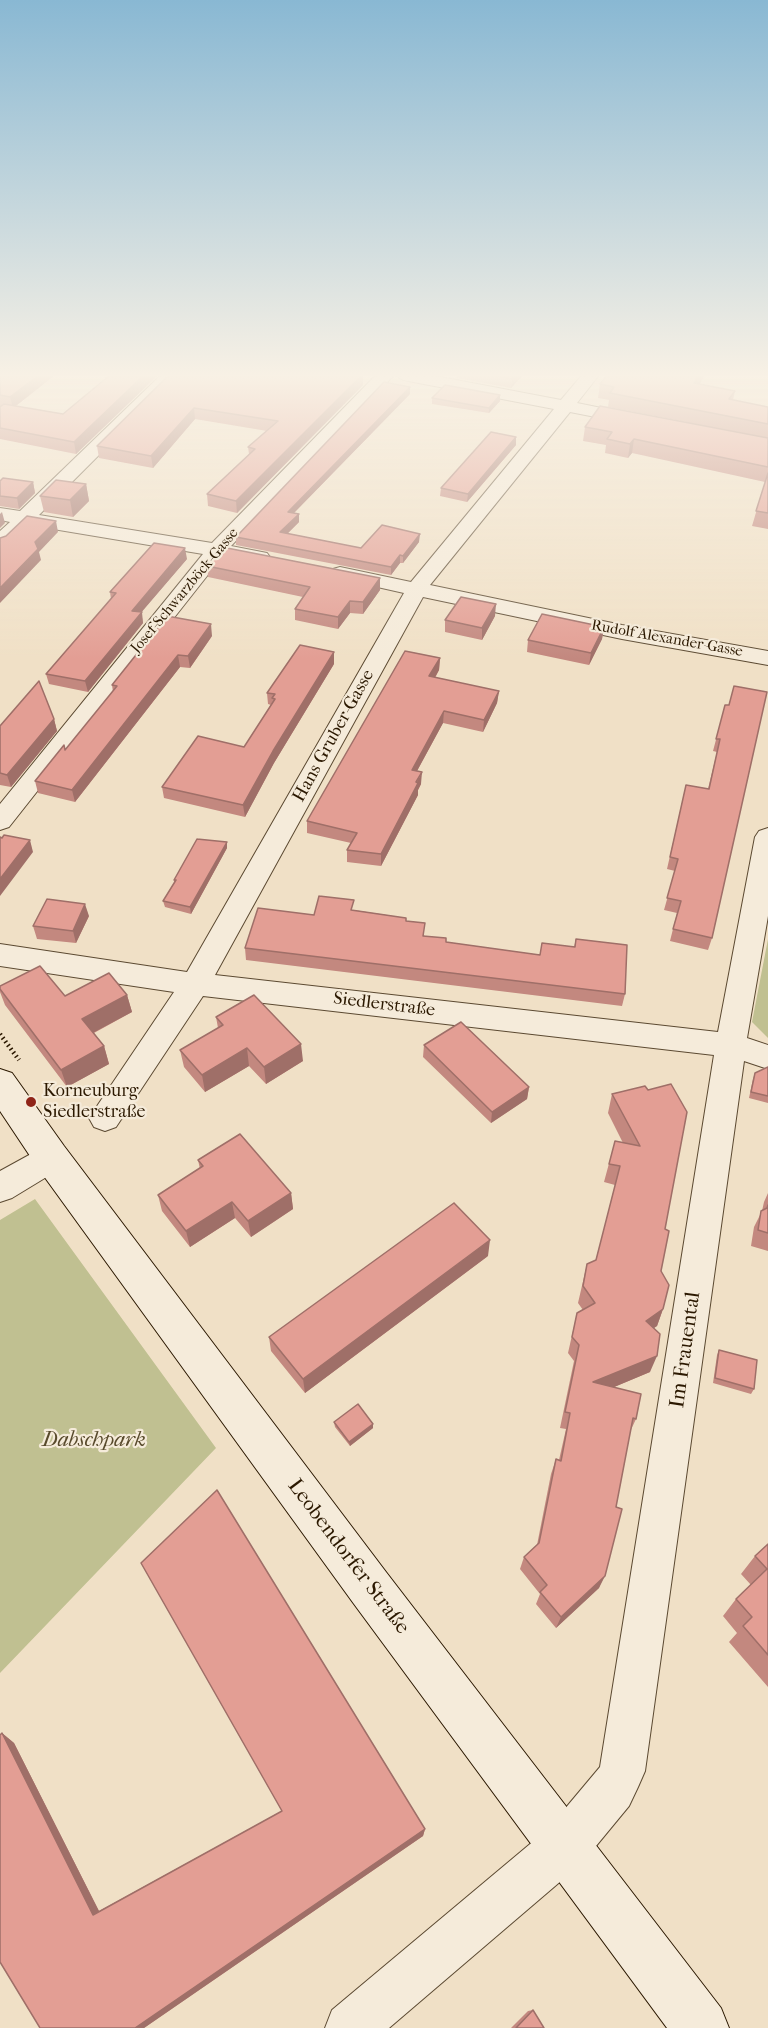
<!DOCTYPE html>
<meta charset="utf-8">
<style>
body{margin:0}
canvas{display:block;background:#f0e0c6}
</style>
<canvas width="768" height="2028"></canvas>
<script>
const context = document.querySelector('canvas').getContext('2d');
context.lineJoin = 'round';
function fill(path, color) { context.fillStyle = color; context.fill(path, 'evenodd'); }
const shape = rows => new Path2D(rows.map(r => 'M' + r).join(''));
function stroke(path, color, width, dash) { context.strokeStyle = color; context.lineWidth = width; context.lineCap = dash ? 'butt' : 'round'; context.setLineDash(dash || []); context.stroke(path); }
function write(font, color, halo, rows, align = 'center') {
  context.font = font + ' "IM FELL French Canon",serif'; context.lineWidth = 4.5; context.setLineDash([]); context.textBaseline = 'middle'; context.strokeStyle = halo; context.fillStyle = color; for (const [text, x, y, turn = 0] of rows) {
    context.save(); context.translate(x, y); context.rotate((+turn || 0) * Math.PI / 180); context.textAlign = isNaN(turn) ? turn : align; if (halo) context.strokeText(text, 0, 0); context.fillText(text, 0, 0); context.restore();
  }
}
const green = shape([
 [768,939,768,1038,752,1022],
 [35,1199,216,1448,0,1673,0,1220]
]);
const path = shape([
 [0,1034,19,1060]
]);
const street = shape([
 [161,375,179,375,39,515,212,543,376,375,394,375,231,546,267,553,270,557,267,561,260,563,222,557,9,827,0,830,0,804,203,554,29,525,7,546,0,548,0,531,10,522,0,520,0,508,20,511,161,375],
 [395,375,430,375,561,400,582,375,599,375,577,403,636,415,645,420,636,425,570,412,430,585,622,625,768,651,768,665,622,639,423,597,215,975,718,1032,755,837,759,831,768,828,768,916,747,1038,768,1045,768,1069,744,1061,645,1771,638,1787,629,1806,582,1863,389,2028,325,2028,332,2010,548,1829,600,1767,714,1055,203,996,116,1127,105,1131,94,1127,89,1118,174,992,0,966,0,944,187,972,404,593,333,577,330,573,333,569,340,567,411,582,554,409,403,380,395,375],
 [51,1143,63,1147,67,1157,63,1167,12,1198,0,1202,0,1171,51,1143]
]);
const secondary = shape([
 [0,1069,12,1073,64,1146,386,1572,721,2008,729,2028,667,2028,354,1604,38,1168,0,1111,0,1069]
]);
const wall = shape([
 [0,375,55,375,16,406,63,414,110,375,158,375,76,454,0,439,0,407,1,406,0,406],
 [169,375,363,385,237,513,208,506,207,494,249,454,248,447,267,431,195,419,153,468,99,458,97,446],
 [457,375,523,375,511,388,457,378],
 [607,375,705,375,699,384,735,391,733,400,768,407,768,529,752,526,765,482,632,453,628,458,605,453,606,445,583,441,585,427,686,422,608,407,609,400,598,398,600,384],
 [410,394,294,513,299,522,287,534,361,548,419,542,403,563,400,563,391,575,236,545,236,537],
 [500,395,500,401,489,413,432,404,432,398],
 [516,437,516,445,467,502,440,496,441,488],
 [0,481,33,482,35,493,19,509,0,506],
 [86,484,89,501,73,517,44,512,40,496],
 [187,559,141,612,143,623,88,692,49,684,46,674,111,599,110,592],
 [207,566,380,590,363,614,350,613,338,629,295,620,295,609,303,597,208,577],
 [495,616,482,640,445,632,445,620],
 [604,627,602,639,589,665,527,652,528,640],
 [212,636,190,668,180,667,75,802,38,793,35,781,65,750,113,692,112,685],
 [440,658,439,670,435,678,499,691,497,703,483,732,443,723,417,771,421,784,418,790,418,795,381,866,347,862,347,850,351,843,307,833,307,821],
 [334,664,274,763,245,817,164,798,162,787,244,747,271,705,268,704,267,693],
 [722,717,712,938,708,950,670,941,677,913,664,910,675,871,667,869,686,785,708,789,717,752,713,751],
 [54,719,57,731,11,787,0,785,0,726],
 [227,842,227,848,191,914,165,907,163,901,174,883,174,880],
 [354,910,406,918,406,921,425,936,446,942,540,955,542,943,574,947,576,939,625,994,622,1006,246,960,245,948,314,915],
 [89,916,76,943,37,939,33,926],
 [0,986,65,996,127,995,132,1012,94,1033,104,1046,109,1064,67,1087,5,1005,0,992],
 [216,1017,303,1061,266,1084,249,1066,205,1092,184,1067,180,1050,218,1028],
 [424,1045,529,1087,527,1099,491,1123,423,1057],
 [768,1067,768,1103,749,1098,753,1079,755,1073],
 [645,1086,665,1229,661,1271,663,1309,657,1326,653,1328,650,1372,614,1387,636,1419,629,1434,599,1588,556,1628,536,1604,540,1594,520,1569,524,1557,537,1545,551,1474,556,1459,559,1460,566,1429,560,1428,574,1361,568,1353,577,1313,583,1310,578,1303,587,1264,596,1261,615,1185,604,1182,615,1141,623,1143,608,1113,612,1094],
 [198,1160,291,1193,293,1209,251,1237,235,1218,190,1247,162,1211,158,1195,200,1169],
 [768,1193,768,1251,751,1246,754,1227,762,1211,764,1202],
 [488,1256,305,1393,271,1351,269,1337],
 [719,1350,754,1389,751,1394,713,1383,717,1355],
 [334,1422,373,1424,373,1428,350,1446,335,1427],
 [768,1544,768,1687,729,1642,737,1633,723,1616,736,1599,751,1585,741,1574,755,1556],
 [141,1563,425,1829,423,1836,144,2028,40,2028,2,1733,14,1743,99,1911,282,1811],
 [533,2010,544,2028,511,2028,528,2011]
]);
const shadedWall = shape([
 [39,375,55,375,13,408,10,397],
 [144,375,158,375,76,454,74,442],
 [355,375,363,375,363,385,237,513,236,501],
 [515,375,523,375,511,388,512,379],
 [699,375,705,375,692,397,694,383],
 [410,387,410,394,288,519,288,512],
 [500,395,500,401,489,413,489,408],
 [194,408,195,419,153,468,151,456],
 [516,437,516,445,467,502,468,494],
 [634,439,632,453,628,458,630,444],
 [33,482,35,493,19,509,17,498],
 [86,484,89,501,73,517,70,500],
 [2,512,5,523,0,528,0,514],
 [299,514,299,522,281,540,280,532],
 [56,521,58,532,39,552,41,560,0,603,0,588,35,542],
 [420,534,419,542,403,563,403,556],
 [185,548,187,559,134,621,132,611],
 [400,555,400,563,391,575,391,567],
 [380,578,380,590,363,614,363,602],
 [350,601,350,613,338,629,338,617],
 [496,604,495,616,482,640,482,628],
 [142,612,143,623,88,692,85,681],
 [211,624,212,636,190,668,188,656],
 [604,627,602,639,589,665,591,653],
 [334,652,334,664,274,763,245,817,243,805,273,751],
 [178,655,180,667,75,802,72,790],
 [440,658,439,670,429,688,429,676],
 [499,691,497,703,483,732,484,720],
 [444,711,443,723,411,782,412,770],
 [54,719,57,731,11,787,7,775],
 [422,772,421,784,418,790,418,795,381,866,381,854],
 [30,840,33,852,0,896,0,879],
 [227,842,227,848,191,914,190,907],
 [85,904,89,916,76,943,73,931],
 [127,995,132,1012,87,1036,82,1019],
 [301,1044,303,1061,266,1084,264,1067],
 [104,1046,109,1064,67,1087,61,1070],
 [247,1048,249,1066,205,1092,202,1075],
 [529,1087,527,1099,491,1123,492,1112],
 [291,1193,293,1209,251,1237,248,1221],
 [232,1202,235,1218,190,1247,186,1231],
 [490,1240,488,1256,305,1393,303,1379],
 [663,1309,657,1326,640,1338,646,1321],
 [657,1356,650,1372,588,1398,593,1382],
 [373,1424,373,1428,350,1446,349,1442],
 [605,1576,599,1588,556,1628,561,1617],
 [2,1733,14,1743,103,1919,93,1915],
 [425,1829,423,1836,144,2028,135,2028]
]);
const building = shape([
 [0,375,39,375,10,397,0,395,0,375],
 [110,375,144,375,74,442,0,428,0,407,4,404,63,414,110,375],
 [169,375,362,375,236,501,207,494,255,449,248,447,278,421,194,408,151,456,97,446,169,375],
 [493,375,515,375,512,379,493,375],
 [607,375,699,375,694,383,735,391,729,399,768,407,768,424,610,393,614,387,600,384,607,375],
 [384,382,410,387,288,512,299,514,280,532,361,548,382,525,420,534,403,556,400,555,391,567,236,537,384,382],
 [445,385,500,395,489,408,432,398,445,385],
 [600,406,768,438,768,467,634,439,630,444,607,439,612,432,585,427,600,406],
 [491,432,516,437,468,494,441,488,491,432],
 [768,473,768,513,756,511,768,473],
 [3,478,33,482,17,498,0,496,0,481,3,478],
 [56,480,86,484,70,500,40,496,56,480],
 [27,516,56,521,35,542,38,549,0,588,0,538,6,536,27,516],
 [154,543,185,548,132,611,142,612,85,681,46,674,116,593,110,592,154,543],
 [222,547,380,578,363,602,350,601,338,617,295,609,310,587,207,566,222,547],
 [461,597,496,604,482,628,445,620,461,597],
 [542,614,604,627,591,653,528,640,542,614],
 [167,616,211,624,188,656,178,655,72,790,35,781,64,745,65,750,117,686,112,685,167,616],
 [300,645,334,652,273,751,243,805,162,787,198,736,244,747,275,699,272,698,275,694,267,693,300,645],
 [405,651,440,658,429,676,499,691,484,720,444,711,412,770,422,772,416,782,418,783,381,854,347,850,357,833,307,821,405,651],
 [39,681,54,719,7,775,0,773,0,726,39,681],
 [734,686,767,692,712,938,673,929,681,901,667,898,678,859,670,857,686,785,709,789,720,739,716,739,725,705,729,705,734,686],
 [4,835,30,840,0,879,0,837,2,838,4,835],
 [197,839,227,842,190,907,163,901,176,880,174,880,197,839],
 [319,896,354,900,351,910,406,918,406,921,425,923,423,936,446,938,446,942,540,955,542,943,575,947,576,939,627,945,625,994,245,948,258,908,314,915,319,896],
 [47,899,85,904,73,931,33,926,47,899],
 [40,966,65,996,109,973,127,995,82,1019,104,1046,61,1070,0,989,0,986,40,966],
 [254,995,301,1044,264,1067,247,1048,202,1075,180,1050,223,1025,216,1017,254,995],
 [461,1022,529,1087,492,1112,424,1045,461,1022],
 [768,1067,768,1096,751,1092,755,1073,768,1067],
 [671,1084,687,1112,665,1229,669,1231,661,1271,669,1285,663,1309,646,1321,660,1334,657,1356,593,1382,641,1394,636,1419,633,1418,616,1507,622,1509,605,1576,561,1617,540,1592,547,1585,524,1557,539,1543,556,1459,561,1461,570,1413,565,1412,579,1345,572,1337,577,1313,595,1303,583,1286,587,1264,596,1260,620,1166,609,1164,615,1141,640,1146,612,1094,645,1086,648,1090,671,1084],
 [240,1134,291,1193,248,1221,232,1202,186,1231,158,1195,203,1166,198,1160,240,1134],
 [454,1203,490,1240,303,1379,269,1337,454,1203],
 [768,1205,768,1233,758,1230,761,1211,767,1208,768,1205],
 [719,1350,757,1360,754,1389,715,1378,719,1350],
 [358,1404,373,1424,349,1442,334,1422,358,1404],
 [217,1490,425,1829,135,2028,40,2028,0,1962,0,1735,2,1733,93,1915,282,1811,141,1563,217,1490],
 [768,1544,768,1655,743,1626,752,1617,736,1599,767,1569,755,1556,768,1544],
 [533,2010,544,2028,516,2028,533,2010]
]);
const markers = [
 [31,1102,6,"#8f2418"]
];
const farStreetnames = [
 ["Josef-Schwarzböck-Gasse",185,591,-50],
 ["Rudolf Alexander-Gasse",667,639,10]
];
const streetNames = [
 ["Hans Gruber-Gasse",334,736,-61],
 ["Siedlerstraße",384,1005,7]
];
const poiNames = [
 ["Korneuburg",43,1092],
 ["Siedlerstraße",43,1113]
];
const nearStreetnames = [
 ["Im Frauental",686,1350,-82],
 ["Leobendorfer Straße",348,1557,53]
];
const nearParknames = [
 ["Dabschpark",94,1441]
];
fill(green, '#c0c091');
stroke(street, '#5c4a32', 2);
stroke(secondary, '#2b1800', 2);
stroke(path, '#2b1800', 4.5, [1.5, 3]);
fill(street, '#f5ebda');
fill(secondary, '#f5ebda');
fill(wall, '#c3887f');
fill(shadedWall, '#9f6f68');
fill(building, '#e39e94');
stroke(building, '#9f6f68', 1.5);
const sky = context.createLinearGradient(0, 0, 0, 659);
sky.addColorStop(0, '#89b8d3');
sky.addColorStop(0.57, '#f8f1e5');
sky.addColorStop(1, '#f8f1e500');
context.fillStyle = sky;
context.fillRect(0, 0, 768, 659);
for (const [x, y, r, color] of markers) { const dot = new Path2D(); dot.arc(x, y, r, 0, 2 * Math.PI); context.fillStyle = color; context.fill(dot); stroke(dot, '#f5ebda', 2); }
write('15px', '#2b1800', '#f5ebda', farStreetnames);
write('18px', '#2b1800', '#f5ebda', streetNames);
write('18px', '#2b1800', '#f5ebda', poiNames, 'left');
write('21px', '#2b1800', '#f5ebda', nearStreetnames);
write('italic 21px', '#584a2c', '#f5ebda', nearParknames);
</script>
